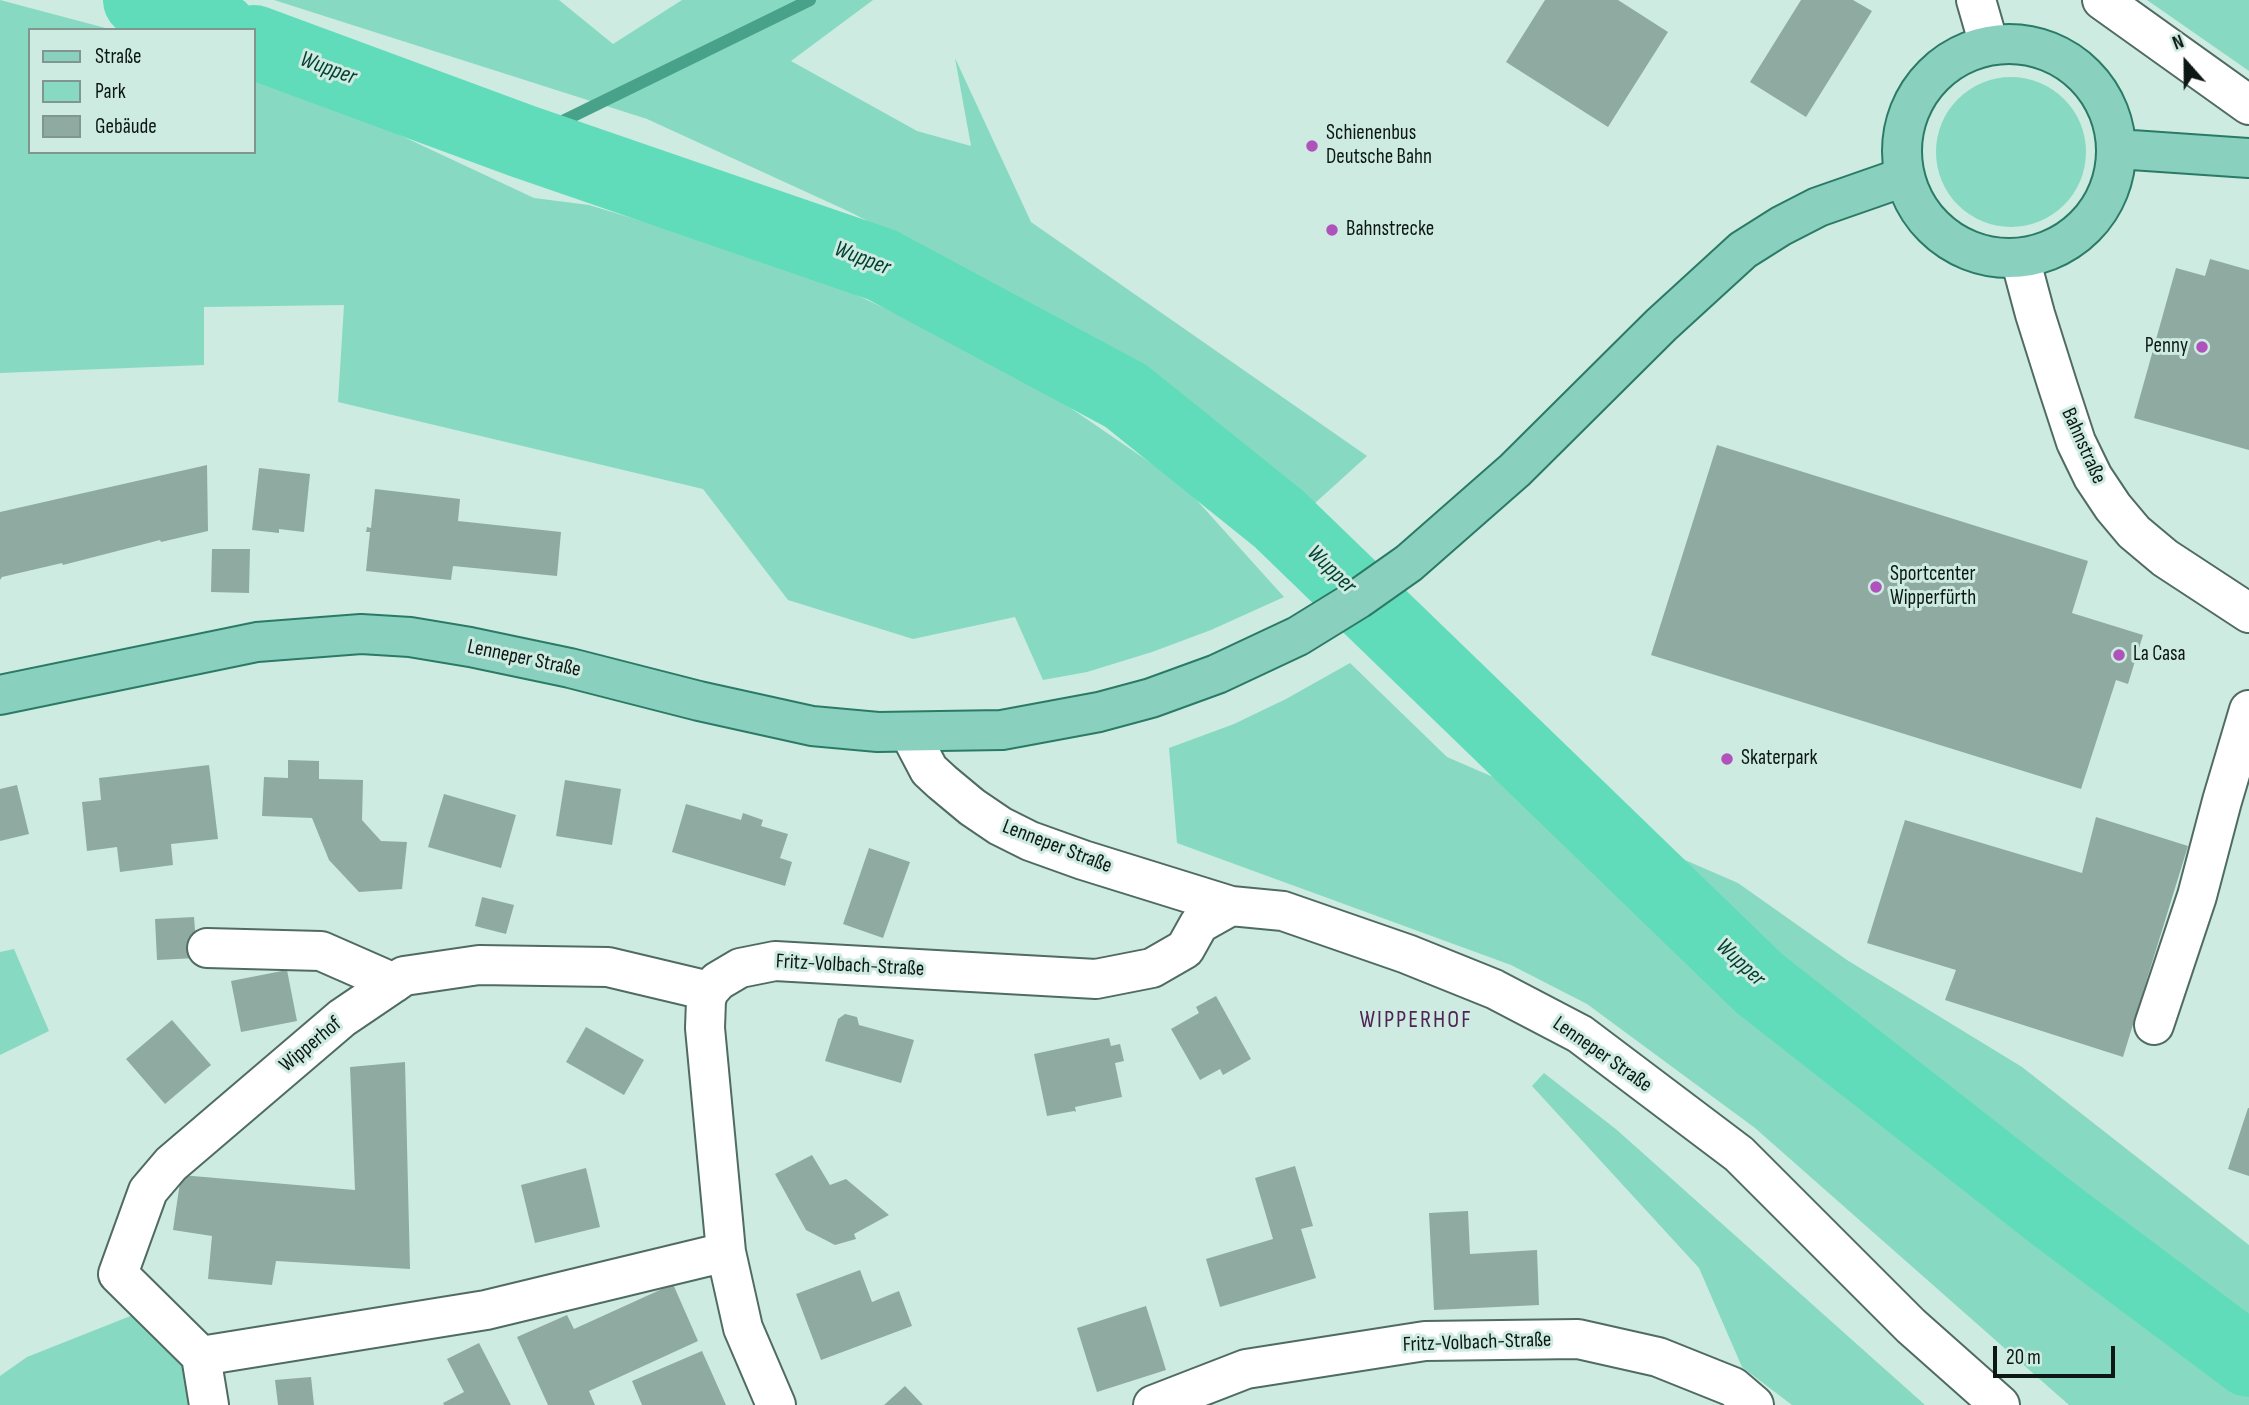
<!DOCTYPE html>
<meta charset="utf-8">
<style>
body{margin:0}
#map{position:relative;width:2249px;height:1405px;overflow:hidden;background:#cdebe0;font-family:"Sofia Sans Condensed",sans-serif}
canvas{display:block}
.legend{position:absolute;left:28px;top:28px;width:228px;height:126px;box-sizing:border-box;background:#cdebe0;border:2px solid #80968e;margin:0;padding:9px 12px;list-style:none;font-size:21px;color:#0d1714}
.legend li{display:flex;align-items:center;gap:14px;height:35px}
.legend b{width:35px;border:2px solid #80968e}
.north{position:absolute;left:2151px;top:28px;width:70px;height:70px;-webkit-text-stroke:5px #cdebe0;paint-order:stroke;rotate:339deg;font-size:19px;font-weight:700;line-height:28px;text-align:center;color:#0d1714}
.north::after{content:'';display:block;margin:auto;width:24px;height:32px;background:#0d1714;clip-path:polygon(50% 0,100% 100%,50% 72%,0 100%)}
.scale{position:absolute;left:1993px;top:1346px;width:122px;height:32px;box-sizing:border-box;border:4px solid #0d1714;border-top:0;padding-left:9px;font-size:21px;line-height:24px;white-space:nowrap;color:#0d1714;-webkit-text-stroke:5px #cdebe0;paint-order:stroke}
</style>
<div id="map">
<canvas width="2249" height="1405"></canvas>
<ul class="legend">
<li><b style="height:9px;background:#89d0be"></b>Straße</li>
<li><b style="height:19px;background:#87dac1"></b>Park</li>
<li><b style="height:19px;background:#8faba1"></b>Gebäude</li>
</ul>
<div class="north">N</div>
<div class="scale">20 m</div>
</div>
<script>
const context = document.querySelector('canvas').getContext('2d');
context.lineJoin = 'round';
function fill(path, color) { context.fillStyle = color; context.fill(path, 'evenodd'); }
const shape = rows => new Path2D(rows.map(r => 'M' + r).join(''));
function stroke(path, color, width, dash) { context.strokeStyle = color; context.lineWidth = width; context.lineCap = dash ? 'butt' : 'round'; context.setLineDash(dash || []); context.stroke(path); }
function write(font, color, halo, rows, align = 'center') {
  context.font = font + ' "Sofia Sans Condensed",sans-serif'; context.lineWidth = 6; context.setLineDash([]); context.textBaseline = 'middle'; context.strokeStyle = halo; context.fillStyle = color; for (const [text, x, y, turn = 0] of rows) {
    context.save(); context.translate(x, y); context.rotate((+turn || 0) * Math.PI / 180); context.textAlign = isNaN(turn) ? turn : align; if (halo) context.strokeText(text, 0, 0); context.fillText(text, 0, 0); context.restore();
  }
}
const green = shape([
 [0,0,113,30,30,30,30,152,254,152,254,68,261,70,534,198,589,205,806,271,1015,370,1183,485,1284,597,1211,630,1152,652,1087,672,1043,680,1015,617,913,639,788,600,703,489,338,402,344,305,204,307,204,365,0,373],
 [274,0,559,0,613,44,682,0,873,0,791,61,917,131,971,146,955,58,1031,222,1367,456,1314,504,1238,447,1032,312,960,269,850,212,647,119],
 [2147,0,2249,0,2249,71],
 '1936 152a75 75 0 1 1 150 0a75 75 0 1 1-150 0Z',
 [1350,663,1447,757,1738,883,1847,960,2022,1067,2249,1245,2249,1405,2069,1405,1755,1128,1587,1004,1511,965,1177,843,1169,748,1234,724,1286,699],
 [14,949,49,1031,0,1055,0,952],
 [1544,1073,1617,1130,1925,1405,1792,1405,1742,1367,1699,1268,1532,1086],
 [133,1315,188,1364,194,1405,0,1405,0,1376,27,1357]
]);
const stream = shape([
 [522,141,810,0]
]);
const river = shape([
 [140,0,221,30],
 [254,42,522,141,882,265,1126,396,1279,519,1760,984,2055,1215,2249,1360]
]);
const building = shape([
 [1545,0,1618,0,1668,32,1608,127,1506,62],
 [1801,0,1853,0,1872,11,1806,117,1750,82],
 [2210,259,2249,270,2249,450,2134,418,2176,268,2205,276],
 [1717,445,2088,561,2072,613,2143,635,2128,684,2116,680,2081,789,1651,655],
 [207,465,208,531,161,542,160,540,63,565,62,563,2,577,0,580,0,512],
 [259,468,310,474,304,532,279,529,279,533,252,530],
 [375,489,460,499,458,521,561,532,557,576,453,566,451,580,366,571,370,532,366,532,367,527,371,528],
 [212,549,250,549,249,593,211,592],
 [288,760,319,761,319,779,363,780,362,820,381,841,407,842,402,889,359,892,329,860,312,818,262,816,264,777,288,778],
 [209,765,218,839,171,844,173,865,120,872,117,847,87,851,82,802,101,800,99,778],
 [565,780,621,789,612,845,556,836],
 [17,785,29,834,0,841,0,789],
 [444,794,516,815,501,868,428,847],
 [686,804,741,820,743,813,763,820,761,826,788,834,780,858,792,862,785,886,672,852],
 [2096,817,2188,846,2123,1057,1945,1000,1956,970,1867,943,1905,820,2082,873],
 [869,848,910,862,883,938,843,924],
 [482,897,514,905,506,934,475,926],
 [194,917,197,958,157,960,155,919],
 [287,970,297,1021,241,1032,231,981],
 [1216,996,1251,1059,1223,1075,1220,1069,1200,1080,1171,1029,1199,1013,1196,1007],
 [845,1014,857,1017,859,1025,914,1040,901,1083,825,1061,838,1019],
 [172,1020,211,1065,165,1104,126,1059],
 [586,1027,644,1060,624,1095,566,1062],
 [1109,1038,1111,1046,1120,1044,1124,1061,1115,1063,1122,1097,1075,1107,1076,1112,1074,1111,1047,1116,1034,1054],
 [405,1062,410,1269,276,1261,272,1285,208,1279,212,1236,173,1230,181,1175,355,1190,350,1067],
 [2248,1108,2249,1108,2249,1176,2228,1169],
 [812,1155,830,1185,846,1179,889,1215,854,1234,856,1239,835,1245,806,1230,775,1174],
 [1295,1166,1313,1226,1301,1229,1316,1278,1220,1307,1206,1259,1273,1239,1255,1178],
 [586,1168,600,1227,535,1243,521,1185],
 [1468,1211,1470,1254,1537,1250,1539,1305,1434,1310,1429,1213],
 [860,1270,872,1302,899,1291,912,1326,821,1360,796,1294],
 [673,1284,698,1341,589,1391,595,1405,548,1405,517,1337,567,1315,574,1329],
 [1146,1306,1166,1370,1097,1392,1077,1328],
 [479,1343,511,1405,444,1405,443,1403,464,1392,447,1359],
 [702,1351,726,1405,642,1405,632,1381],
 [311,1377,314,1405,278,1405,275,1380],
 [905,1386,923,1405,884,1405]
]);
const minor = shape([
 [1976,0,1989,45],
 [2102,0,2249,105],
 [2020,258,2035,314,2058,387,2076,442,2093,477,2113,507,2134,532,2165,558,2249,613],
 [909,732,929,770,942,782,972,807,1000,826,1030,841,1083,860,1231,906,1283,911,1407,954,1494,989,1580,1034,1739,1154,1911,1326,2000,1405],
 [207,948,321,951,394,983],
 [709,991,608,967,479,965,404,976,342,1018,171,1164,148,1191,118,1274,201,1356,486,1310,726,1252],
 [2154,1025,2197,896,2222,801,2249,710],
 [201,1356,209,1405],
 [776,1405,743,1328,726,1252,705,1028,706,1000,709,991,718,981,740,968,775,961,1096,979,1152,968,1185,949,1199,924,1231,906],
 [1153,1405,1246,1369,1425,1341,1578,1339,1658,1357,1733,1387,1754,1405]
]);
const major = shape([
 '1902 151a107 107 0 1 1 214 0a107 107 0 1 1-214 0Z',
 [2117,149,2249,158],
 [0,695,257,642,361,634,410,637,470,647,570,668,699,701,812,726,878,732,1002,730,1099,712,1151,698,1217,674,1298,636,1358,599,1409,563,1515,470,1661,325,1743,250,1781,226,1818,207,1904,177]
]);
const markers = [
 [1312,146,7,"#af52bc"],
 [1332,230,7,"#af52bc"],
 [2202,347,7,"#af52bc"],
 [1876,587,7,"#af52bc"],
 [2119,655,7,"#af52bc"],
 [1727,759,7,"#af52bc"]
];
const poiNames = [
 ["Schienenbus",1326,134],
 ["Deutsche Bahn",1326,158],
 ["Bahnstrecke",1346,230],
 ["Penny",2188,347,"right"],
 ["Sportcenter",1890,575],
 ["Wipperfürth",1890,599],
 ["La Casa",2133,655],
 ["Skaterpark",1741,759]
];
const streetNames = [
 ["Bahnstraße",2083,446,66],
 ["Lenneper Straße",524,659,12],
 ["Lenneper Straße",1057,847,21],
 ["Fritz-Volbach-Straße",850,966,3],
 ["Wipperhof",311,1045,-40],
 ["Lenneper Straße",1602,1055,35],
 ["Fritz-Volbach-Straße",1477,1343,-2]
];
const waterNames = [
 ["Wupper",328,69,20],
 ["Wupper",862,259,21],
 ["Wupper",1331,570,44],
 ["Wupper",1740,963,43]
];
const quarterNames = [
 ["WIPPERHOF",1416,1021]
];
fill(green, '#87dac1');
stroke(stream, '#48a189', 12);
stroke(river, '#61dcbb', 74);
fill(building, '#8faba1');
stroke(minor, '#506b62', 42);
stroke(major, '#2b7a66', 42);
stroke(minor, '#fff', 38);
stroke(major, '#89d0be', 38);
for (const [x, y, r, color] of markers) { const dot = new Path2D(); dot.arc(x, y, r, 0, 2 * Math.PI); context.fillStyle = color; context.fill(dot); stroke(dot, '#cdebe0', 2.5); }
write('21px', '#0d1714', '#cdebe0', poiNames, 'left');
write('21px', '#0d1714', '#cdebe0', streetNames);
write('italic 23px', '#023d30', '#cdebe0', waterNames);
context.letterSpacing = '2px';
write('24px', '#502356', '#cdebe0', quarterNames);
context.letterSpacing = '0px';
</script>
